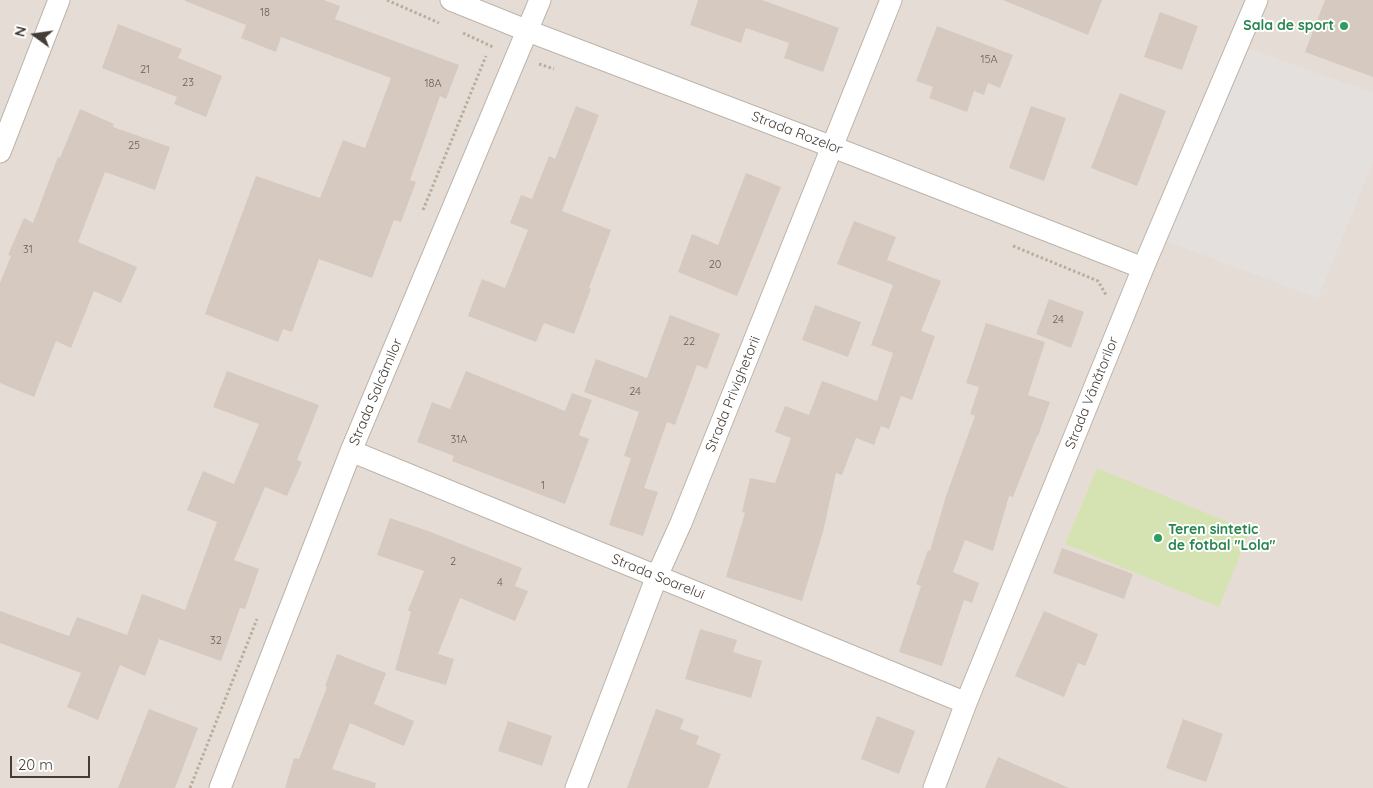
<!DOCTYPE html>
<meta charset="utf-8">
<style>
body{margin:0}
#map{position:relative;width:1373px;height:788px;overflow:hidden;background:#f2ede7;font-family:Quicksand,sans-serif}
canvas{display:block}
.north{position:absolute;left:10px;top:10px;width:50px;height:50px;-webkit-text-stroke:4px #fff;paint-order:stroke;rotate:284deg;font-size:14px;font-weight:700;line-height:20px;text-align:center;color:#443c36}
.north::after{content:'';display:block;margin:auto;width:18px;height:22px;background:#443c36;clip-path:polygon(50% 0,100% 100%,50% 72%,0 100%)}
.scale{position:absolute;left:10px;top:756px;width:80px;height:22px;box-sizing:border-box;border:2px solid #443c36;border-top:0;padding-left:6px;font-size:15px;line-height:18px;white-space:nowrap;color:#443c36;-webkit-text-stroke:4px #fff;paint-order:stroke}
</style>
<div id="map">
<canvas width="1373" height="788"></canvas>
<div class="north">N</div>
<div class="scale">20 m</div>
</div>
<script>
const context = document.querySelector('canvas').getContext('2d');
context.lineJoin = 'round';
function fill(path, color) { context.fillStyle = color; context.fill(path, 'evenodd'); }
const shape = rows => new Path2D(rows.map(r => 'M' + r).join(''));
function stroke(path, color, width, dash) { context.strokeStyle = color; context.lineWidth = width; context.lineCap = dash ? 'butt' : 'round'; context.setLineDash(dash || []); context.stroke(path); }
function write(font, color, halo, rows, align = 'center') {
  context.font = font + ' Quicksand,sans-serif'; context.lineWidth = 4; context.setLineDash([]); context.textBaseline = 'middle'; context.strokeStyle = halo; context.fillStyle = color; for (const [text, x, y, turn = 0] of rows) {
    context.save(); context.translate(x, y); context.rotate((+turn || 0) * Math.PI / 180); context.textAlign = isNaN(turn) ? turn : align; if (halo) context.strokeText(text, 0, 0); context.fillText(text, 0, 0); context.restore();
  }
}
const residential = shape([
 [0,0,1373,0,1373,788,0,788]
]);
const green = shape([
 [1097,468,1250,531,1219,607,1065,544]
]);
const parking = shape([
 [1243,47,1373,93,1373,162,1318,298,1166,241]
]);
const building = shape([
 [185,0,324,0,340,6,335,19,459,65,446,99,440,96,410,180,416,182,401,222,394,220,372,278,319,259,292,332,283,329,278,342,205,314,256,176,320,198,343,140,365,148,391,78,281,37,276,52,241,38,246,25,185,1],
 [698,0,762,0,839,28,823,72,784,58,789,43,746,28,741,43,690,25],
 [1003,0,1102,0,1088,35],
 [1325,0,1373,0,1373,77,1305,52],
 [1160,12,1198,26,1182,70,1144,57],
 [118,24,182,49,178,58,222,76,206,117,174,104,177,97,102,68],
 [937,26,1013,55,1000,88,988,83,984,95,974,91,967,112,929,98,933,87,916,81],
 [1120,93,1166,111,1137,186,1091,168],
 [576,106,599,115,562,211,611,230,589,288,591,289,574,334,544,323,536,342,468,316,482,279,505,288,528,230,510,223,521,195,532,199,549,156,555,159],
 [1031,106,1066,118,1044,181,1009,168],
 [80,109,114,124,113,127,170,147,155,190,105,172,78,242,137,267,121,303,94,291,71,348,56,341,34,397,0,383,0,283,11,256,8,255,24,218,33,223,58,157,60,158],
 [746,173,781,187,737,296,678,272,692,234,718,245],
 [854,221,896,237,887,260,941,281,921,331,935,336,912,400,901,396,889,429,881,426,874,445,856,438,842,475,836,473,823,532,802,601,726,577,745,513,742,512,750,478,775,483,791,438,775,432,785,406,809,415,822,381,877,401,893,353,871,345,893,285,837,264],
 [1049,299,1084,312,1071,348,1036,334],
 [815,305,861,322,848,357,802,340],
 [670,315,720,334,707,369,697,365,675,425,667,422,644,488,658,492,643,536,609,525,631,458,624,456,639,412,584,392,596,359,647,378],
 [986,323,1045,342,1028,395,1050,402,1038,436,1037,436,1013,497,1009,496,993,551,965,540,953,572,979,583,972,603,964,600,942,666,899,652,921,586,916,584,928,550,930,551,946,496,975,416,970,414,979,387,966,383],
 [227,371,319,405,297,460,302,462,287,496,265,487,234,560,259,569,245,609,240,608,221,661,159,639,145,676,120,665,98,720,67,707,81,673,0,643,0,611,69,636,77,617,127,635,142,594,185,610,217,522,187,510,203,471,234,484,259,424,213,407],
 [466,371,565,411,572,393,592,400,579,435,589,439,565,504,452,461,454,456,417,442,432,402,450,409],
 [390,518,428,531,522,568,515,586,528,591,515,621,460,598,438,654,454,659,446,685,395,670,411,612,408,610,424,571,377,555],
 [1062,548,1133,574,1124,599,1053,573],
 [1044,611,1098,634,1085,666,1078,663,1064,697,1015,676],
 [700,629,737,640,733,652,762,661,751,698,685,679],
 [337,654,386,673,374,704,414,721,404,746,350,723,332,769,376,783,375,788,285,788,294,758,299,759,327,687,325,686],
 [149,709,198,728,175,788,118,788],
 [656,709,684,719,680,729,699,736,696,744,721,754,708,788,627,788],
 [877,716,915,731,899,774,861,759],
 [1183,719,1223,734,1206,782,1166,768],
 [508,721,552,736,542,766,498,751],
 [998,757,1069,788,985,788]
]);
const path = shape([
 [387,0,439,23],
 [463,33,493,47],
 [539,64,554,69],
 [423,210,486,56],
 [1013,246,1098,281,1106,295],
 [190,788,257,619]
]);
const street = shape([
 [451,0,528,31,851,154,1143,268],
 [0,152,59,0],
 [351,451,966,703],
 [220,788,351,451,540,0],
 [576,788,657,576,681,523,891,0],
 [934,788,966,703,1143,268,1257,0]
]);
const markers = [
 [1344,26,5,"#2e9e5b"],
 [1158,538,5,"#2e9e5b"]
];
const numberNames = [
 ["18",265,13],
 ["15A",989,60],
 ["21",145,70],
 ["23",188,83],
 ["18A",433,84],
 ["25",134,146],
 ["31",28,250],
 ["20",715,265],
 ["24",1058,320],
 ["22",689,342],
 ["24",635,392],
 ["31A",459,440],
 ["1",543,486],
 ["2",453,562],
 ["4",500,583],
 ["32",216,641]
];
const leisureNames = [
 ["Sala de sport",1334,26],
 ["Teren sintetic",1168,530,"left"],
 ["de fotbal \"Lola\"",1168,546,"left"]
];
const streetNames = [
 ["Strada Rozelor",797,133,21],
 ["Strada Salcâmilor",376,392,-67],
 ["Strada Vânătorilor",1092,393,-68],
 ["Strada Privighetorii",733,394,-68],
 ["Strada Soarelui",658,577,22]
];
fill(residential, '#e5ddd5');
fill(green, '#d5e3b3');
fill(parking, '#e3e0de');
fill(building, '#d5c9c0');
stroke(street, '#bcb3aa', 23);
stroke(path, '#bdac9c', 3, [2.5, 2.5]);
stroke(street, '#fff', 21);
for (const [x, y, r, color] of markers) { const dot = new Path2D(); dot.arc(x, y, r, 0, 2 * Math.PI); context.fillStyle = color; context.fill(dot); stroke(dot, '#fff', 2); }
write('11px', '#685f58', null, numberNames);
write('bold 14px', '#27864d', '#fff', leisureNames, 'right');
write('14px', '#443c36', '#fff', streetNames);
</script>
